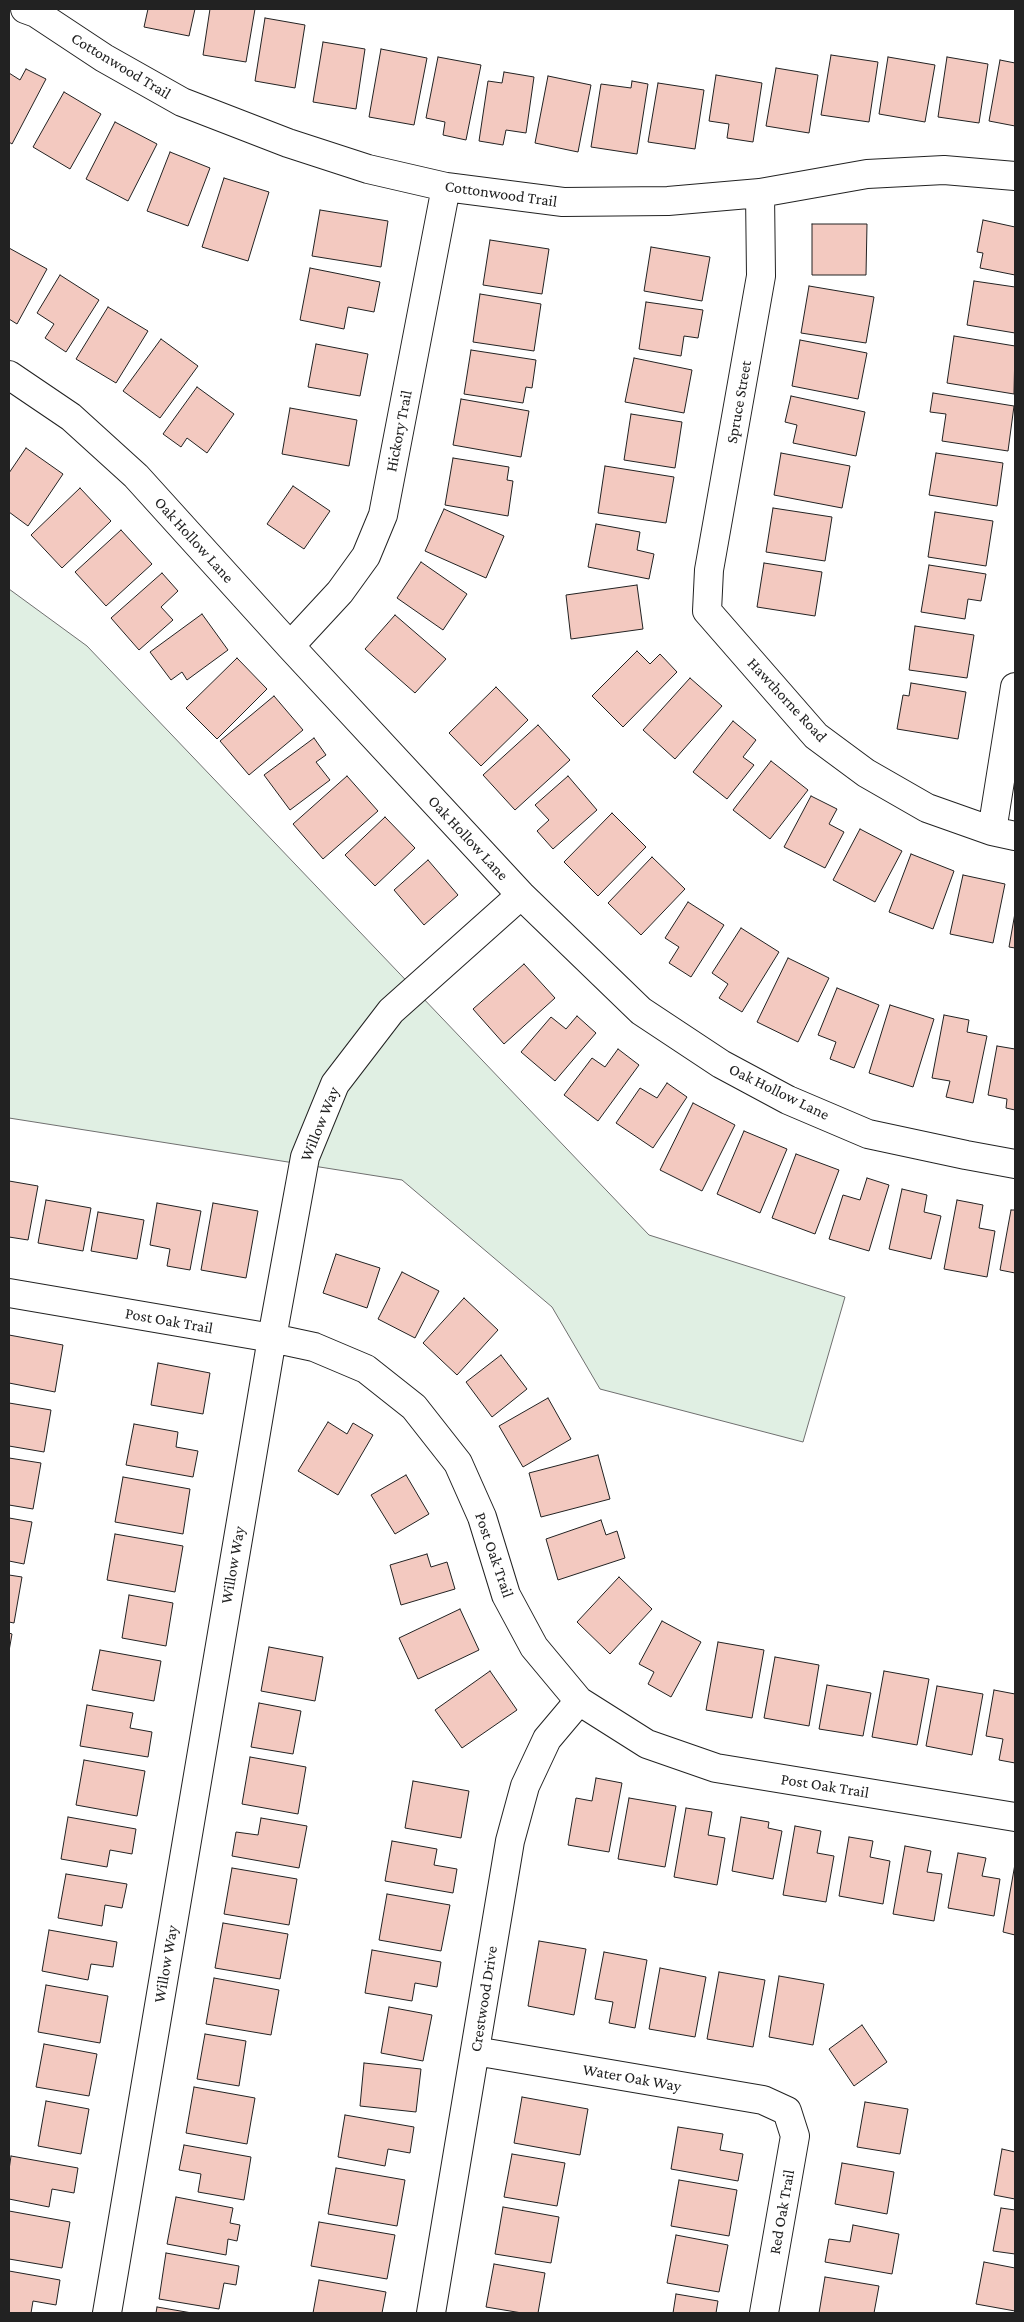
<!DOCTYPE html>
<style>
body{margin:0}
#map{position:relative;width:1024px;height:2322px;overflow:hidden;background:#fff;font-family:"Crimson Pro",serif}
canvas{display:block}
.frame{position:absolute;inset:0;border:10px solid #222;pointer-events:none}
</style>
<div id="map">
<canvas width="1024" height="2322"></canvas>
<div class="frame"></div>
</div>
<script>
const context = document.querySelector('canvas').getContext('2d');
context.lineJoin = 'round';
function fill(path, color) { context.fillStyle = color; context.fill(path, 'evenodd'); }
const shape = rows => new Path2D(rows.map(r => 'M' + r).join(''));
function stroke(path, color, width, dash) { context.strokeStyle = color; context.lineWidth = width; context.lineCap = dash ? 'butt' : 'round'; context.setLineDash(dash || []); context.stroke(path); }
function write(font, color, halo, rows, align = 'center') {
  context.font = font + ' "Crimson Pro",serif'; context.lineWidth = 4; context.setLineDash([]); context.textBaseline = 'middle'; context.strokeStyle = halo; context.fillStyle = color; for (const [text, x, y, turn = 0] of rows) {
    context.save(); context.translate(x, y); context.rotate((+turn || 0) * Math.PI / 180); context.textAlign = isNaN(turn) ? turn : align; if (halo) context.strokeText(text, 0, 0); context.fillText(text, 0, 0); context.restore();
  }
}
const green = shape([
 [9,589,87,646,649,1235,845,1297,803,1442,600,1389,552,1307,402,1180,9,1118,9,589]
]);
const building = shape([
 [148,9,195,9,189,36,144,27,148,9],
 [210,9,255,9,246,62,203,55,210,9],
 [265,18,305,25,295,88,255,81,265,18],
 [323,42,365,49,356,109,313,102,323,42],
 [381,49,427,58,414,125,369,117,381,49],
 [831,55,878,62,869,122,821,115,831,55],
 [438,57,481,65,466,140,443,135,445,122,426,118,438,57],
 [888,57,935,65,925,122,879,114,888,57],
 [947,57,988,64,979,123,938,117,947,57],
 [1000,60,1015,63,1015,126,989,121,1000,60],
 [776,68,818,75,809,133,766,126,776,68],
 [26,69,46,79,12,144,9,142,9,73,20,80,26,69],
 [504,72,534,77,526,133,506,130,503,145,479,141,488,81,502,83,504,72],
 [716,75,762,83,753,142,727,138,729,124,709,121,716,75],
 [548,76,591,85,578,152,535,143,548,76],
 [632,81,648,84,637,154,591,147,601,84,631,88,632,81],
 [658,83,704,90,695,149,648,142,658,83],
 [64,92,101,114,70,169,33,147,64,92],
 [115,122,157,144,128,201,86,179,115,122],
 [170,152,210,168,188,226,147,211,170,152],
 [224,178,269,192,248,261,202,247,224,178],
 [320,210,388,221,381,267,312,256,320,210],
 [983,220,1015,227,1015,275,980,268,983,253,977,252,983,220],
 [812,224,867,224,866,275,812,275,812,224],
 [490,240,549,249,542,294,483,285,490,240],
 [651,247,710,257,702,301,644,291,651,247],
 [9,248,47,269,17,324,9,319,9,248],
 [310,268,380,282,374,312,348,307,344,329,300,320,310,268],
 [60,275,99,300,66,352,45,338,54,324,37,313,60,275],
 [974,281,1015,287,1015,333,967,325,974,281],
 [809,286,874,297,866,343,801,333,809,286],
 [480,294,541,304,534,351,473,342,480,294],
 [646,302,703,310,698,338,684,336,681,356,639,349,646,302],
 [108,307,148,331,116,383,76,359,108,307],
 [954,336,1015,346,1014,394,947,383,954,336],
 [161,339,198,366,160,418,123,391,161,339],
 [800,340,867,353,858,399,792,386,800,340],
 [316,344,368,354,360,396,308,387,316,344],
 [471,350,536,360,532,388,526,387,523,403,464,394,471,350],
 [634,358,692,370,684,413,625,402,634,358],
 [197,387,234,414,207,453,187,438,181,447,163,434,197,387],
 [933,393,1014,406,1008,451,942,441,946,414,930,412,933,393],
 [791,396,865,412,856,456,793,443,797,425,785,422,791,396],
 [461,399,529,411,521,457,453,445,461,399],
 [290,408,357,420,349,466,282,454,290,408],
 [631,414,682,422,675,468,624,460,631,414],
 [26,448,63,474,28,526,9,512,9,473,26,448],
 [781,453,850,466,842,508,774,495,781,453],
 [936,453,1003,463,997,506,929,495,936,453],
 [453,458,509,467,507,480,513,481,508,516,445,505,453,458],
 [605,466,674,477,666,523,598,513,605,466],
 [293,486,330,511,304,549,267,524,293,486],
 [80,488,111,521,62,568,31,535,80,488],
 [773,508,832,517,825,561,766,552,773,508],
 [444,509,504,536,486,578,425,551,444,509],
 [935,512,993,521,986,566,928,557,935,512],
 [596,524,640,532,637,550,654,554,649,579,588,567,596,524],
 [121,530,152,564,106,606,75,572,121,530],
 [421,562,467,594,443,630,397,598,421,562],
 [764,563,822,572,815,616,757,607,764,563],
 [929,565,986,574,981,601,968,599,965,619,921,612,929,565],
 [162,573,178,591,161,607,173,620,139,650,111,618,162,573],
 [637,585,643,629,571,639,566,595,637,585],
 [202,614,228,650,187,680,182,672,171,680,150,652,202,614],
 [395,615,446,659,415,693,365,649,395,615],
 [915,626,974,635,967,678,909,670,915,626],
 [637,651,650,664,660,654,677,672,623,727,592,696,637,651],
 [237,658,267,689,217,739,186,708,237,658],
 [690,678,722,706,675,759,643,730,690,678],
 [911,683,966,692,958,739,897,729,903,695,909,696,911,683],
 [496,687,528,720,481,766,449,733,496,687],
 [274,696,303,730,249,775,220,741,274,696],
 [733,721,756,740,743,757,754,765,727,799,693,772,733,721],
 [538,725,570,760,515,810,483,775,538,725],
 [314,738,326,755,316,762,330,780,290,810,264,775,314,738],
 [771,761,808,790,770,839,733,810,771,761],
 [347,776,378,811,323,859,293,824,347,776],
 [568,776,597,810,553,849,537,831,549,820,535,805,568,776],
 [811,796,837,809,829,824,844,832,825,868,784,847,811,796],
 [612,813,646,847,598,896,564,862,612,813],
 [385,817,415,848,375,886,345,855,385,817],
 [860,829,902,851,875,902,833,880,860,829],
 [911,854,954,871,933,929,889,912,911,854],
 [652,857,685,889,641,935,608,903,652,857],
 [428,860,458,895,424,925,394,890,428,860],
 [963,875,1005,884,993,943,950,934,963,875],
 [688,902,724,925,691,977,669,963,679,947,665,938,688,902],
 [1015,913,1015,948,1009,947,1015,913],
 [741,928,779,952,742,1012,719,998,728,984,712,973,741,928],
 [788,958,829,978,798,1042,757,1022,788,958],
 [524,964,555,998,504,1044,473,1009,524,964],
 [837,988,879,1005,854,1068,830,1059,836,1042,818,1035,837,988],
 [890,1005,934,1019,913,1087,869,1073,890,1005],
 [944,1015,969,1020,967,1032,987,1036,973,1103,946,1097,950,1081,932,1078,944,1015],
 [577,1016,596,1033,555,1081,521,1052,551,1017,566,1029,577,1016],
 [997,1046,1015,1049,1015,1110,1006,1108,1007,1099,988,1095,997,1046],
 [618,1049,639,1065,598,1121,564,1095,592,1058,605,1067,618,1049],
 [667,1083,687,1097,653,1148,616,1123,640,1088,657,1098,667,1083],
 [693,1103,735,1125,702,1191,660,1170,693,1103],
 [744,1131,787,1149,760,1213,717,1194,744,1131],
 [796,1154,839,1170,815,1234,772,1218,796,1154],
 [867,1178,889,1185,869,1251,829,1239,843,1195,860,1200,867,1178],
 [9,1181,38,1186,28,1240,9,1237,9,1181],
 [902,1189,927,1195,924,1212,941,1216,931,1259,889,1249,902,1189],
 [46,1200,91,1208,83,1251,38,1243,46,1200],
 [957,1200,983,1205,979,1228,995,1231,987,1277,944,1269,957,1200],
 [157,1203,201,1211,190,1270,167,1266,170,1249,150,1245,157,1203],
 [213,1203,258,1211,246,1278,201,1270,213,1203],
 [1011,1210,1015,1210,1015,1273,1000,1270,1011,1210],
 [98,1212,144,1220,137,1259,91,1251,98,1212],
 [336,1254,380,1268,367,1308,323,1293,336,1254],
 [402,1272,439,1291,415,1338,378,1319,402,1272],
 [464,1298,498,1330,457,1375,423,1343,464,1298],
 [9,1335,63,1345,55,1392,9,1383,9,1335],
 [501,1355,527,1389,492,1417,466,1382,501,1355],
 [158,1363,210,1373,203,1414,151,1405,158,1363],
 [548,1398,571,1439,523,1467,499,1426,548,1398],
 [9,1403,51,1410,44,1452,9,1446,9,1403],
 [328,1422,347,1434,353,1423,373,1435,338,1495,298,1471,328,1422],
 [134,1424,178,1432,176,1447,198,1451,193,1477,126,1465,134,1424],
 [598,1455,610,1499,541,1517,529,1473,598,1455],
 [9,1458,41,1463,33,1509,9,1505,9,1458],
 [406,1475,429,1514,395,1534,371,1495,406,1475],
 [123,1477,190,1489,183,1534,115,1522,123,1477],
 [9,1518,32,1522,24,1564,9,1561,9,1518],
 [601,1520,606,1535,617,1531,625,1558,558,1580,546,1539,601,1520],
 [115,1534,183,1546,175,1592,107,1580,115,1534],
 [427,1554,431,1567,447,1562,455,1589,401,1605,390,1565,427,1554],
 [9,1575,22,1577,14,1623,9,1622,9,1575],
 [619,1577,652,1609,610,1654,577,1622,619,1577],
 [129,1595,173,1603,166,1646,122,1638,129,1595],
 [460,1609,479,1650,418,1679,399,1638,460,1609],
 [662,1621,701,1642,671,1697,648,1684,654,1672,639,1664,662,1621],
 [9,1633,12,1634,9,1651,9,1633],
 [718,1642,764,1650,752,1718,706,1710,718,1642],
 [269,1647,323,1657,315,1701,261,1691,269,1647],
 [100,1650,161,1661,154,1701,92,1690,100,1650],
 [775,1657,819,1665,809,1726,764,1718,775,1657],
 [490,1671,517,1710,462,1748,435,1710,490,1671],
 [884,1671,929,1679,917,1745,872,1737,884,1671],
 [827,1685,871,1693,863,1736,819,1729,827,1685],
 [937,1686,983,1694,972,1755,926,1746,937,1686],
 [994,1690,1015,1694,1015,1763,999,1760,1003,1739,986,1736,994,1690],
 [259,1703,301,1711,293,1754,251,1747,259,1703],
 [87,1705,133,1713,130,1728,152,1732,148,1757,80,1746,87,1705],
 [250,1757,306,1767,298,1814,242,1804,250,1757],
 [84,1760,145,1771,137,1816,76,1805,84,1760],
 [596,1778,622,1783,609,1852,568,1845,576,1798,592,1801,596,1778],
 [413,1781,469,1791,461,1838,405,1828,413,1781],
 [629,1798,676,1806,665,1867,618,1859,629,1798],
 [686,1808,712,1812,708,1835,725,1838,717,1885,674,1877,686,1808],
 [68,1817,136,1829,132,1854,110,1850,107,1867,61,1859,68,1817],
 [741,1817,769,1822,768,1828,782,1831,773,1879,732,1871,741,1817],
 [261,1818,307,1826,299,1868,232,1856,236,1832,258,1835,261,1818],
 [795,1826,821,1831,817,1853,834,1856,826,1902,783,1895,795,1826],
 [849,1837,873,1841,870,1857,890,1861,883,1904,839,1896,849,1837],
 [392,1841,437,1849,434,1865,457,1869,453,1893,385,1881,392,1841],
 [905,1846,931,1851,927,1872,942,1874,934,1921,893,1914,905,1846],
 [958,1853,986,1858,982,1876,1000,1879,994,1916,948,1908,958,1853],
 [1015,1864,1015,1935,1003,1932,1015,1864],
 [232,1868,297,1879,289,1925,224,1914,232,1868],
 [66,1874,127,1884,122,1908,105,1905,102,1926,58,1918,66,1874],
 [387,1894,450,1905,441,1951,379,1940,387,1894],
 [223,1923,288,1934,280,1979,215,1968,223,1923],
 [49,1930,117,1942,113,1967,91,1964,88,1980,42,1971,49,1930],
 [539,1941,586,1949,574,2015,528,2006,539,1941],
 [372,1950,441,1962,437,1987,415,1983,412,2001,365,1993,372,1950],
 [604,1952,647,1960,635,2028,609,2023,613,2002,595,1999,604,1952],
 [660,1968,706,1977,695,2037,649,2029,660,1968],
 [719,1972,765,1980,753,2047,707,2039,719,1972],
 [779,1976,824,1984,813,2045,769,2037,779,1976],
 [214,1978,279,1990,271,2035,206,2024,214,1978],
 [46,1985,108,1996,100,2043,38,2032,46,1985],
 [389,2007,432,2015,423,2061,381,2053,389,2007],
 [862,2025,887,2062,854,2086,829,2049,862,2025],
 [205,2034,246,2041,239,2086,197,2079,205,2034],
 [44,2044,97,2054,89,2096,36,2087,44,2044],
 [364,2063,421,2069,416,2112,360,2106,364,2063],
 [194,2087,255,2098,247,2144,186,2133,194,2087],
 [522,2097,588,2109,580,2155,514,2143,522,2097],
 [46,2101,89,2109,81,2154,38,2146,46,2101],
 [865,2102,908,2109,900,2154,857,2147,865,2102],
 [345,2115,414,2127,410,2153,388,2149,385,2166,338,2157,345,2115],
 [678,2127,723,2134,720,2150,743,2154,738,2181,671,2169,678,2127],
 [184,2145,251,2157,244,2200,198,2192,201,2174,179,2170,184,2145],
 [1002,2149,1015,2152,1015,2199,994,2195,1002,2149],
 [512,2154,565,2163,557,2206,504,2197,512,2154],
 [11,2156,78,2168,74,2193,52,2189,49,2207,9,2199,9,2170,11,2156],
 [842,2163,894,2172,887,2214,835,2204,842,2163],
 [336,2168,405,2180,397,2226,328,2214,336,2168],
 [679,2180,737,2190,729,2236,671,2226,679,2180],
 [176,2197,233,2208,230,2223,240,2225,237,2241,228,2239,226,2255,167,2244,176,2197],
 [503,2207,559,2217,551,2263,495,2254,503,2207],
 [1001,2208,1015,2210,1015,2254,993,2251,1001,2208],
 [9,2211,70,2222,62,2268,9,2259,9,2211],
 [319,2222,395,2235,387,2279,311,2266,319,2222],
 [853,2225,899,2234,892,2274,825,2262,829,2239,850,2242,853,2225],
 [676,2235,728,2245,719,2292,667,2283,676,2235],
 [166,2253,239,2266,236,2285,224,2283,219,2309,159,2299,166,2253],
 [984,2262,1015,2268,1015,2311,976,2304,984,2262],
 [494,2264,545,2273,538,2313,522,2313,486,2307,494,2264],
 [9,2271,60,2280,56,2305,33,2301,31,2313,9,2313,9,2271],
 [825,2277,879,2286,874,2313,819,2313,825,2277],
 [319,2280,386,2292,382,2313,313,2313,319,2280],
 [676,2294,718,2301,716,2313,673,2313,676,2294],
 [157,2307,192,2313,156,2313,157,2307]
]);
const minor = shape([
 [25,9,36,13,104,58,182,102,288,143,368,169,446,187,563,202,668,201,760,193,867,174,944,170,1015,176],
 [760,193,761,276,709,570,707,611,816,736,866,773,927,808,992,831,1015,836],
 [9,375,71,417,136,476,290,646,521,895,641,1011,721,1064,788,1100,868,1134,966,1155,1015,1164],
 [290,646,340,592,366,556,383,515,446,187],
 [992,831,1015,687],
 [9,1293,272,1338,314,1347,366,1369,414,1407,458,1463,482,1517,506,1595,534,1647,579,1701,647,1744,716,1768,1015,1817],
 [475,2051,763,2100,787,2111,795,2136,764,2313],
 [107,2313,272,1338,305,1157,335,1084,391,1011,521,895],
 [431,2313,510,1841,525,1786,547,1739,579,1701]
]);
const streetNames = [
 ["Cottonwood Trail",121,66,31],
 ["Cottonwood Trail",501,194,8],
 ["Spruce Street",739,402,-80],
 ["Hickory Trail",399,431,-79],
 ["Oak Hollow Lane",194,540,48],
 ["Hawthorne Road",787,700,47],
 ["Oak Hollow Lane",468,838,47],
 ["Oak Hollow Lane",779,1092,26],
 ["Willow Way",320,1124,-68],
 ["Post Oak Trail",169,1321,10],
 ["Post Oak Trail",494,1555,71],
 ["Willow Way",233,1565,-80],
 ["Post Oak Trail",825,1786,9],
 ["Willow Way",166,1964,-80],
 ["Crestwood Drive",484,1999,-81],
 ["Water Oak Way",632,2078,10],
 ["Red Oak Trail",782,2212,-80]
];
fill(green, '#e0efe3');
stroke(green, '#6f6f6f', 1);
fill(building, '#f3c9c0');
stroke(building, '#222', 1);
stroke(minor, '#222', 30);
stroke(minor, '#fff', 28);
write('16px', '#222', '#fff', streetNames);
</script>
